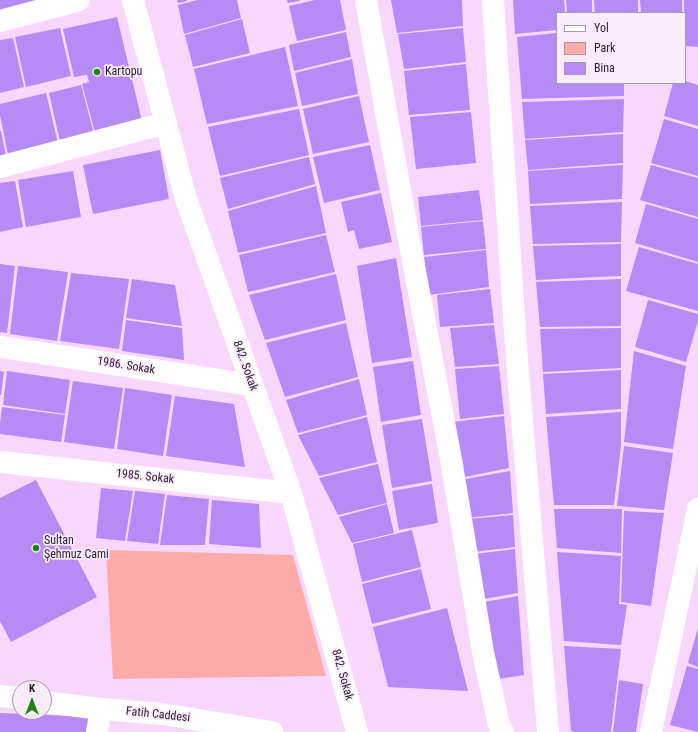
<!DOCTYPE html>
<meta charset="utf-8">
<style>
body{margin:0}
#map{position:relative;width:698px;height:732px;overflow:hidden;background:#f9d6fe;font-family:"Roboto Condensed",sans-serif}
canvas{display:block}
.legend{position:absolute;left:556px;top:12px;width:130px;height:72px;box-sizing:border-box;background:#f8ecfa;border:1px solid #a798aa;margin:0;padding:5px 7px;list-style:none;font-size:12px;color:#2e1932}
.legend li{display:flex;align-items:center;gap:8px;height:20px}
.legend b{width:20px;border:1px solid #a798aa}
.north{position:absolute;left:12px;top:680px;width:40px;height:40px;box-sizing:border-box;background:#f8ecfa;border:1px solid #a798aa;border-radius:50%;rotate:0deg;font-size:11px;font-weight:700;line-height:16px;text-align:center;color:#2e1932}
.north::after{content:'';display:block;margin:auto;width:14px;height:18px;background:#1a8908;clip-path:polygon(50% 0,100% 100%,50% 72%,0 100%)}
</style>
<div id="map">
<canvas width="698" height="732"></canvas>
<ul class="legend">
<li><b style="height:5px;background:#fff"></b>Yol</li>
<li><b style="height:11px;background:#fdaba8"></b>Park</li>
<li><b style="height:11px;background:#b78bf5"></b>Bina</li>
</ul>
<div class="north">K</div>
</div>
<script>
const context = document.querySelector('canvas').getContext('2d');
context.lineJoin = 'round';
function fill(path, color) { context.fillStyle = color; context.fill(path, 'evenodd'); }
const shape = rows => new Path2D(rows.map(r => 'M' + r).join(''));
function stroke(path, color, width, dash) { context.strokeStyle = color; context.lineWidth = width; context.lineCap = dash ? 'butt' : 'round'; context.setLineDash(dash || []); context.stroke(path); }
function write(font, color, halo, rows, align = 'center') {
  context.font = font + ' "Roboto Condensed",sans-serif'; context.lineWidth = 3.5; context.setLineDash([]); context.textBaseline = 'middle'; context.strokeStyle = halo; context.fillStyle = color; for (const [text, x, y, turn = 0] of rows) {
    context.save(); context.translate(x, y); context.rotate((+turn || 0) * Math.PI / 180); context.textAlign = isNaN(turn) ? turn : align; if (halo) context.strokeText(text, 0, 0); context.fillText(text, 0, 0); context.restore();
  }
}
const green = shape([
 [106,550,293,555,326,676,113,679]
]);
const building = shape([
 [0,0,35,0,37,6,0,15],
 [177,0,187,0,187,1,178,3],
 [197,0,237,0,241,18,184,34,178,5],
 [287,0,300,0,300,1,288,3],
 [315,0,340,0,346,30,297,41,289,6],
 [391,0,462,0,463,26,397,33],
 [513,0,564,0,565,13,557,13,557,30,515,34],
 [566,0,592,0,592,13,567,13],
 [594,0,638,0,638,13,595,13],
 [640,0,682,0,682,13,641,13],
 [684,0,698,0,698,47,685,46],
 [117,17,142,121,96,136,82,84,89,82,87,75,74,77,63,29],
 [242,19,250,53,193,67,185,35],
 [60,28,71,76,26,87,15,37],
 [463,28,466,62,404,69,398,34],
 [346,32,351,57,294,71,289,45],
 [557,33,557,83,624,83,624,96,522,99,517,37],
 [13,38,24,87,0,93,0,40],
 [285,47,298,106,207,124,194,69],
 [352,59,358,94,302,106,295,73],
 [466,64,470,110,409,115,404,71],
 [685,81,698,85,698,126,664,116,673,83,685,83],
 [81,85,95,138,61,146,49,93],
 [46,93,58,143,8,155,0,115,0,104],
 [359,96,369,142,313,154,303,109],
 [624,99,623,132,525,139,522,102],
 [299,109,309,155,220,176,208,127],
 [471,112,476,163,416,169,410,117],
 [664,119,698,129,698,176,651,163],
 [0,131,1,131,6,156,0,157],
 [623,134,623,163,528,170,525,140],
 [370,145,380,190,324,203,313,157],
 [160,150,169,199,93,214,83,165],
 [309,157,315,184,228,209,220,178],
 [623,165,622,199,530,204,528,171],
 [651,165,698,178,698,217,640,200],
 [73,171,81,217,26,227,18,180],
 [15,181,23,227,0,232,0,183],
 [316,186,326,233,238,253,228,211],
 [479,190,483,220,421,226,418,197],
 [381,193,392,242,359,249,354,230,348,232,341,202],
 [622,202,621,242,533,244,530,206],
 [646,204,698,219,698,262,635,243],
 [483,221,486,249,424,255,421,227],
 [326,235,335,272,248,292,239,255],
 [621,244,621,276,536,280,533,246],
 [639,247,698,264,698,311,626,291],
 [486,250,489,287,429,295,424,257],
 [396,258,412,357,372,363,357,266],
 [0,264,15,266,7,333,0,332],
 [18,266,68,272,57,341,10,334],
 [71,273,129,279,119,349,60,341],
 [336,274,346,320,265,340,249,295],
 [132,279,175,285,182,326,126,318],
 [621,279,621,326,540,327,536,282],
 [490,289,494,323,440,327,437,295],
 [648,300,698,314,698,321,686,362,635,347],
 [126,320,182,328,184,360,122,351],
 [346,323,358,377,285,397,266,343],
 [494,325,499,364,455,367,450,328],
 [621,328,621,368,543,372,540,329],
 [634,351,686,366,673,449,624,442],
 [413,361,421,415,381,422,373,367],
 [499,366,504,414,460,419,455,369],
 [621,370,621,409,546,414,543,374],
 [0,371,4,372,1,395,0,395],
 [7,371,70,380,65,414,3,405],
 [359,379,367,415,298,433,286,400],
 [73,381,123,388,114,449,64,442],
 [125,388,172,395,163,456,117,449],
 [175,396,234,404,245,467,166,456],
 [2,407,65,415,61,442,0,434,0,424],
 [621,412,621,445,614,505,554,505,546,417],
 [504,416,509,468,460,478,452,422],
 [367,417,377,462,319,476,298,435],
 [422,419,432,481,392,488,382,425],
 [624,446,673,453,664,510,617,506],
 [378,464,387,503,338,515,319,478],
 [510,471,513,513,468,518,460,480],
 [36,480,97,597,11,642,0,621,0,498],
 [432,484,438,523,399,530,392,491],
 [101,488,133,491,125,541,96,538],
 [135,491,165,494,158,544,127,541],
 [167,495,209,499,205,545,160,545],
 [212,500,259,504,261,548,209,544],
 [387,504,394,533,352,543,339,517],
 [554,509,622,509,621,553,557,548],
 [624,511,664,513,651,606,621,602],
 [513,515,515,547,474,552,468,519],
 [412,530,421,567,362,582,353,544],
 [515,549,518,593,484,599,475,554],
 [557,552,621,556,619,604,627,605,621,645,564,641],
 [421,569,431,609,372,624,362,584],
 [518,596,524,675,499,679,484,602],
 [447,608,468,691,388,687,373,627],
 [698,628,698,667,688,663],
 [564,646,621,649,611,732,575,732,571,731],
 [687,666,698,669,698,732,670,725],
 [619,680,643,684,636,732,613,732],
 [0,713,99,717,97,732,0,732]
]);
const minor = shape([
 [133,0,186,199,291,493,357,732],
 [366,0,409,240,451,459,483,652,499,725,503,732],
 [493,0,517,360,548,732],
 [0,21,79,0],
 [0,167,166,123],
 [0,347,252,385],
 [0,462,291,493],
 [97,732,101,709],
 [651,732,698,509]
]);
const major = shape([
 [0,696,20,698],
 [44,702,101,709,163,714,272,732]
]);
const markers = [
 [97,72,4,"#1a8908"],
 [36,548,4,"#1a8908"]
];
const poiNames = [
 ["Kartopu",105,72],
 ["Sultan",44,541],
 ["Şehmuz Cami",44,555]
];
const streetNames = [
 ["1986. Sokak",126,366,9],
 ["842. Sokak",245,366,70],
 ["1985. Sokak",145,477,6],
 ["842. Sokak",342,675,74],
 ["Fatih Caddesi",158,715,6]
];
fill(green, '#fdaba8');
fill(building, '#b78bf5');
stroke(minor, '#fff', 22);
stroke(major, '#fff', 22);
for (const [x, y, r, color] of markers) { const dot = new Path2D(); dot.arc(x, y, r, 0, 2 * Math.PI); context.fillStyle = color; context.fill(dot); stroke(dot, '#f8ecfa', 1.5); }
write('12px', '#2e1932', '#f8ecfa', poiNames, 'left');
write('12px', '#2e1932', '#f8ecfa', streetNames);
</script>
